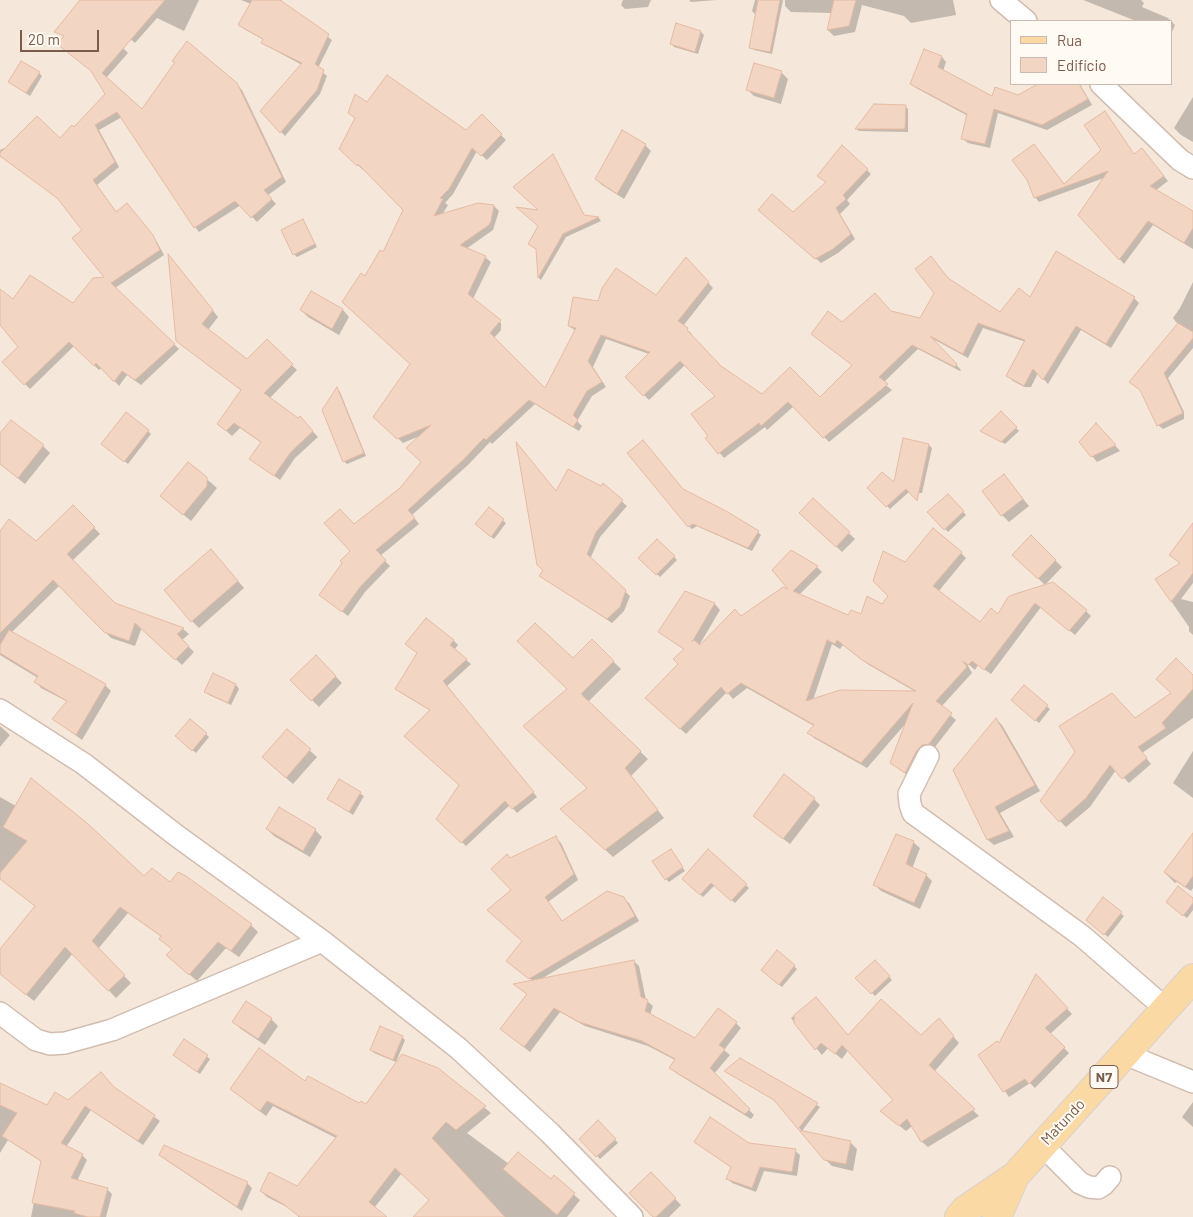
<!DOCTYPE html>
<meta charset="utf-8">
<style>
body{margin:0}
#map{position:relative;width:1193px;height:1217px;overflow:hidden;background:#fdf6ec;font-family:Barlow,sans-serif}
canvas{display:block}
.legend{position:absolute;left:1010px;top:20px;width:162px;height:65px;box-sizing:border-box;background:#fffaf3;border:1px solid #cabbb1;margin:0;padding:6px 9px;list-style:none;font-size:15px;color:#7a5c4d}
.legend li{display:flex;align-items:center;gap:10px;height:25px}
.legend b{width:25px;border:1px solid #cabbb1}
.scale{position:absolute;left:20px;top:30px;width:79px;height:22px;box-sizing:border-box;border:2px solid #7a5c4d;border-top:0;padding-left:6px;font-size:15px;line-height:18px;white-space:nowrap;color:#7a5c4d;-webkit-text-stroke:4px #fffaf3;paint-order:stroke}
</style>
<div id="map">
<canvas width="1193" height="1217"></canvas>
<ul class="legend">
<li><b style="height:6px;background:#fbd9a5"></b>Rua</li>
<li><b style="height:14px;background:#f3d5c3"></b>Edifício</li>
</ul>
<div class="scale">20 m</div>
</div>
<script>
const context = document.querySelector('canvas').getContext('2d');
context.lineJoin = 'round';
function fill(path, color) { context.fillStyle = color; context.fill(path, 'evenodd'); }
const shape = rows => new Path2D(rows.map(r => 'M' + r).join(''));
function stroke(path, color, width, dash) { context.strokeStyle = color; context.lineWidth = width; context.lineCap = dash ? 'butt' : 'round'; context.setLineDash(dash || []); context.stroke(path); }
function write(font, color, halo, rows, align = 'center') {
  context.font = font + ' Barlow,sans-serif'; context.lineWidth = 4; context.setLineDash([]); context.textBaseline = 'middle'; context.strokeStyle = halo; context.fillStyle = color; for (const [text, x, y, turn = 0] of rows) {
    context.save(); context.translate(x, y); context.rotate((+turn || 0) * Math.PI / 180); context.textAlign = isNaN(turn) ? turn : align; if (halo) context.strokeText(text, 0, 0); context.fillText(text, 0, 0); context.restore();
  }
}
const residential = shape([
 [0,0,1193,0,1193,1217,0,1217],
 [1012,21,1172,21,1172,84,1012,84]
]);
const shadow = shape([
 [84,0,199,0,184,31,157,18,135,43],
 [241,0,282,0,281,2,332,40,318,68,327,76,320,94,285,136,261,111,302,65,267,46,263,42,264,40,244,29,240,25,251,4],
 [623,0,651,0,648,7,625,9,621,5],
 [689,0,717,0,691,2],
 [755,0,783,0,772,54,754,50,751,47,755,14,752,11],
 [785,0,953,0,956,15,911,23,904,16,862,5,855,32,834,36,828,30,832,13,791,12,785,6],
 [1083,0,1141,0,1144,3,1142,7,1168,18,1171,21,1136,21],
 [1172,22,1175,25,1172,32],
 [701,32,704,35,698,54,674,47,671,43],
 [123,48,128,53,106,78,142,111,236,84,242,90,286,182,268,195,276,204,257,222,241,205,199,232,195,227,122,117,99,130,119,167,97,185,117,213,132,210,157,242,164,255,115,288,179,349,141,385,127,375,119,386,102,367,99,370,74,346,30,389,3,362,19,347,0,323,0,311,73,304,107,278,84,230,61,200,1,157,0,150,9,146,60,140,74,129,106,94,93,72],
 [925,51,942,57,946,62,943,71,993,98,1018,96,1041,84,1080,84,1092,105,1047,130,998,113,990,148,968,143,963,139,968,116,916,88,911,83],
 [781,72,788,79,781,104,754,96,747,89],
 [39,73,42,76,30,96,12,84],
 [1193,97,1193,142,1181,135,1174,128],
 [368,104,466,132,482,116,506,140,487,160,477,151,453,194,445,203,448,205,442,215,478,204,494,206,499,211,493,230,466,249,486,258,491,262,473,299,501,323,501,330,494,338,546,390,576,331,569,326,599,302,657,297,686,259,713,288,683,326,692,334,691,336,721,367,763,396,820,399,854,366,813,334,842,323,891,312,921,319,936,293,931,257,950,280,1000,313,1030,299,1057,253,1134,298,1139,303,1111,348,1081,330,1048,384,1038,373,1031,387,1024,387,1013,381,1008,376,1026,342,983,328,968,358,931,338,961,370,960,371,918,349,883,383,892,390,829,442,794,406,767,430,765,427,724,458,707,438,710,436,716,396,685,365,649,400,626,377,649,354,606,339,593,367,606,387,592,396,577,421,582,426,579,431,535,404,492,444,490,442,468,465,412,515,419,524,380,556,390,566,365,592,348,616,326,599,352,551,354,526,401,489,423,462,420,436,403,443,375,417,411,364,366,277,383,254,405,210,364,168,363,170,341,149],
 [905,106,908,109,908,132,859,131,856,129],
 [645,145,651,151,624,199,602,185,596,179],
 [842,146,871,174,847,200,850,204,840,214,855,239,838,253,821,263,765,214,793,214,827,183,819,176],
 [1034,146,1065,185,1134,155,1146,154,1168,181,1155,191,1193,212,1193,249,1153,225,1124,264,1080,215,1104,178,1039,202,1035,197],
 [553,156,585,217,599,218,601,221,566,237,541,280,539,278,538,250,529,244,539,226],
 [303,221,317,247,297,257,294,254],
 [173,261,218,317,208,330,247,361,267,341,297,370,269,399,298,419,300,418,318,437,295,458,280,480,251,459,262,443,240,428,232,436,224,429,242,391,177,341],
 [1193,282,1193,348,1168,378,1184,412,1184,419,1163,429,1158,425,1142,391,1180,327,1173,318,1180,308],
 [311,292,343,310,349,317,339,335,308,317,301,310],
 [337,389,340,392,366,456,347,464,344,461],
 [1001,413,1019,431,1005,444,982,431],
 [1101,430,1120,451,1097,462,1092,456],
 [148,431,151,434,128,464,106,447],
 [0,432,43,446,50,453,25,484,0,464],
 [912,441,929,445,932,448,922,493,912,493,910,491,890,509,869,488,894,484],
 [188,463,217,488,191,521,161,496],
 [1004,476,1029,506,1009,522,1002,515],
 [603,485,627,506,600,537,590,559,630,596,624,611,612,623,541,576,544,570,557,493,601,487],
 [683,491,758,532,761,535,752,551,697,526,692,529,689,526],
 [948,495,966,515,948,532,929,512],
 [813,499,855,539,842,552,801,513],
 [73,506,100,534,72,561,115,604,183,629,189,634,182,640,194,652,182,665,142,627,135,646,111,638,60,585,12,632,105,685,111,691,82,740,54,719,68,702,41,688,36,682,38,678,0,655,0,533,36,542],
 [489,509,506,523,494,539,480,527],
 [1031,537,1062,567,1045,585,1014,555],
 [657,540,677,560,660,577,640,558],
 [1193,544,1193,583,1181,599,1193,602,1193,635,1189,631,1189,627,1160,585,1181,564,1170,555],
 [961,553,966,558,938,592,980,624,999,616,1009,598,1086,611,1091,616,1075,635,1041,607,991,674,978,665,975,670,966,662,972,673,941,707,956,720,911,778,892,763,907,722,867,768,814,738,809,732,814,726,747,688,733,699,727,692,686,734,652,703,680,664,685,650,659,632,685,593,715,604,720,610,697,649,741,617,792,592,773,570,817,567,822,572,799,595,849,617,862,616,882,606,890,596,905,564],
 [832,644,840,649,843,645,869,665,916,692,813,700],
 [218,558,244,588,199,628,192,621],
 [426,619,454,641,458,645,454,650,471,664,447,686,537,797,517,813,510,805,466,846,438,819,461,785,431,711,401,693,397,689,418,653],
 [592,641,621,669,588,702,648,759,631,776,664,818,613,857,569,816,589,788,569,690,573,660],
 [316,656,342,683,319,707,292,680],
 [213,675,236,685,239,689,231,705,209,695,206,692],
 [1193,676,1193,718,1142,753,1151,764,1129,783,1116,770,1090,807,1066,827,1060,821,1135,719,1173,693],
 [1024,687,1050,709,1039,723,1016,703],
 [997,720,1002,725,1040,791,1000,813,1014,837,994,845,988,840,954,770],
 [0,726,10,735,0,747],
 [287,730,317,757,293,784,270,764],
 [206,734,209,737,196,753,180,739],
 [1193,751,1193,798,1173,783],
 [340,781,364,796,353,815,329,799],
 [0,797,144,878,170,883,251,925,258,932,239,957,226,948,197,981,175,962,173,950,160,939,162,937,128,913,98,949,131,983,116,998,73,953,34,1001,0,974,0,951,36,907,0,878],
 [814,799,820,805,790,844,761,822],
 [267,829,315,830,322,837,310,857,274,836],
 [1193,835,1193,888,1191,891,1177,882,1175,883,1165,873],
 [556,838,561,843,578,880,548,902,563,922,623,898,629,903,639,921,541,979,634,961,639,966,646,1000,653,1006,650,1015,695,1040,736,1023,741,1028,724,1050,730,1055,714,1074,754,1115,751,1119,676,1073,670,1068,675,1060,648,1046,585,1026,560,1012,530,1052,507,1034,533,981,512,966,523,941,513,890,510,859],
 [913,842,920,848,912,869,926,875,932,881,920,909,881,891,875,885],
 [708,851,749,888,735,903,715,885,703,897,683,879],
 [673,854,685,871,669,882,666,879],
 [1103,899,1124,916,1108,937,1090,922],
 [1193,900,1193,910,1187,918,1170,905],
 [875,961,892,980,875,996,857,978],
 [794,966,797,969,782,987,766,973],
 [1036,976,1072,1014,1050,1034,1069,1053,1035,1088,1030,1083,1009,1097,980,1055,999,1045],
 [816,999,848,1036,921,1037,944,1026,959,1043,934,1072,979,1116,928,1147,922,1142,912,1126,906,1131,881,1111,895,1100,849,1049,842,1059,828,1048,822,1055,791,1018],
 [271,1019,278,1026,265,1045,241,1029,234,1022],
 [402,1037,405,1040,396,1062,374,1053,371,1049],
 [185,1041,210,1059,200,1074,174,1055],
 [740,1059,820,1107,802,1131,777,1102,726,1071],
 [437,1069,491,1113,467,1133,509,1164,551,1181,554,1177,580,1200,567,1217,415,1217,430,1200,402,1173,374,1208,385,1217,298,1217,298,1215,291,1209,267,1197,261,1191,297,1188,336,1138,273,1106,266,1116,231,1089,306,1082,366,1106],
 [0,1084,47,1106,115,1089,160,1121,143,1145,91,1110,66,1147,82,1155,87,1160,77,1181,107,1189,112,1194,106,1217,31,1217,42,1162,8,1140,0,1153],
 [1193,1102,1193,1127,1182,1117],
 [598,1122,618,1143,600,1159,581,1139],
 [695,1142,748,1144,795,1151,800,1155,797,1176,764,1171,756,1192,732,1183,728,1179,732,1168],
 [850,1142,857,1149,853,1171,832,1166,825,1159],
 [160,1155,247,1183,252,1188,242,1211,166,1160],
 [651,1174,681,1205,669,1217,654,1217]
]);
const building = shape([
 [80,0,165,0,102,73,142,109,175,62,172,61,187,41,237,83,282,177,264,190,272,199,251,218,235,201,194,228,117,112,95,125,115,162,93,180,116,212,127,203,153,235,160,250,111,283,175,344,135,380,122,371,114,382,96,363,94,366,69,342,24,385,2,362,18,347,0,325,0,289,13,299,30,275,73,303,93,278,104,277,72,238,82,230,57,198,0,156,0,153,37,116,60,138,72,125,74,127,105,94,91,71,57,44,64,36,54,32,80,0],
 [252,0,280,0,329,34,315,64,324,70,317,90,280,133,260,111,302,63,261,43,263,39,238,25,252,0],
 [758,0,780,0,770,52,749,48,758,0],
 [834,0,856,0,849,26,827,30,834,0],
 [676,23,701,31,695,52,670,44,676,23],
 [924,49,942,56,938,67,992,96,995,87,1018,95,1038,84,1079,84,1088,99,1042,125,994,109,985,144,961,139,967,114,910,84,924,49],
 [21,61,40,72,26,93,8,82,21,61],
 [754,63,782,71,774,98,746,90,754,63],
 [387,75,466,130,482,114,502,134,481,156,472,148,449,189,440,198,443,199,434,216,478,203,494,205,491,221,489,225,460,245,486,256,468,294,501,320,490,333,545,388,576,328,568,326,573,297,598,301,602,288,616,268,656,295,686,257,709,282,678,321,688,328,687,330,721,366,762,394,790,367,820,397,852,365,811,334,828,311,842,322,875,293,891,311,920,318,934,293,915,269,931,256,948,278,1000,312,1019,288,1030,297,1056,251,1135,297,1106,344,1076,326,1043,380,1033,369,1024,386,1006,376,1025,340,978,323,963,354,930,336,957,364,955,367,912,345,879,377,888,384,823,438,788,402,761,426,759,423,718,454,705,438,708,436,691,414,715,396,680,361,643,396,625,377,650,352,601,335,588,361,602,382,587,391,573,415,578,420,573,427,529,400,486,440,484,438,463,460,408,510,415,518,376,550,386,560,360,587,342,612,319,595,342,563,340,561,350,551,324,523,340,509,354,524,400,488,421,462,406,448,431,425,397,439,373,417,410,364,342,302,361,273,365,276,380,250,383,252,403,210,358,164,357,166,339,149,355,118,348,113,355,94,367,102,387,75],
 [874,104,906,105,905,129,855,129,874,104],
 [1105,111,1134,154,1142,148,1164,176,1150,186,1193,211,1193,228,1184,243,1148,221,1119,260,1078,215,1108,171,1034,198,1027,180,1012,160,1034,144,1064,184,1101,150,1084,125,1105,111],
 [622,130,646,144,617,194,595,179,622,130],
 [842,145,868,169,843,195,846,199,836,208,851,234,833,249,815,259,758,210,772,194,793,212,826,182,817,176,842,145],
 [553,154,584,215,599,217,563,234,538,278,536,249,528,244,538,226,516,207,538,210,513,187,553,154],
 [303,219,315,244,293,255,281,230,303,219],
 [168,254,213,310,202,324,247,359,267,339,293,364,264,393,298,418,300,416,313,431,290,453,274,476,249,459,261,442,234,423,226,431,217,424,241,390,176,341,168,254],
 [311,291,343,309,332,329,300,310,311,291],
 [1178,323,1193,332,1193,338,1164,373,1183,413,1157,426,1140,390,1129,382,1178,323],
 [337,387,364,453,343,462,322,410,337,387],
 [1001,411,1017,427,1001,442,980,431,1001,411],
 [126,412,149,430,124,462,101,444,126,412],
 [11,420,44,445,18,478,0,464,0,433,11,420],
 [1096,423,1116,445,1091,457,1079,442,1096,423],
 [903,438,929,444,917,501,906,489,886,507,867,488,882,472,894,482,903,438],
 [643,440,683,489,726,511,759,531,748,548,693,524,688,527,627,453,643,440],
 [516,442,556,491,568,469,601,486,603,483,623,500,596,532,587,554,626,590,620,607,607,619,539,576,543,570,537,565,516,442],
 [188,462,207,477,207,486,183,515,160,496,188,462],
 [1004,474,1023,499,1001,516,982,491,1004,474],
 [948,494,964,511,944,530,927,512,948,494],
 [813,498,850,532,836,547,799,513,813,498],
 [73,505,95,527,67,554,115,603,184,628,177,634,189,646,175,660,135,623,129,641,104,632,53,580,0,633,0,531,9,519,36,541,73,505],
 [489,507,504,519,491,537,475,524,489,507],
 [1193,523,1193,573,1171,602,1155,579,1180,563,1169,555,1193,523],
 [933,528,962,552,933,586,980,622,991,608,998,614,1008,597,1012,595,1053,582,1087,610,1069,631,1035,603,984,670,972,661,968,665,963,661,967,667,936,701,952,713,929,744,922,745,917,750,905,773,890,763,913,703,861,763,807,733,814,725,741,683,727,694,721,687,680,729,645,698,678,664,673,659,684,649,658,632,685,591,715,603,692,642,694,640,700,645,735,609,741,616,783,587,788,589,772,570,791,550,818,566,793,591,848,615,851,610,861,614,867,596,882,604,888,596,873,581,883,551,905,562,933,528],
 [827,640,835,644,837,640,862,660,916,691,840,690,806,701,827,640],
 [1031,535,1056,560,1038,579,1012,555,1031,535],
 [657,539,675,556,656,575,638,558,657,539],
 [211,549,238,581,191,622,164,590,211,549],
 [426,618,454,640,450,645,467,659,443,681,534,792,512,809,505,801,461,843,436,819,459,785,404,736,430,710,395,689,417,653,405,644,426,618],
 [535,623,573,658,592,639,614,661,581,694,641,751,625,768,658,810,605,850,560,809,587,788,523,726,567,689,517,641,535,623],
 [9,630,106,684,76,735,52,719,67,701,34,682,38,676,0,653,0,645,9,630],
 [316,655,336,676,311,701,290,680,316,655],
 [1176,658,1193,675,1193,689,1162,723,1166,728,1138,747,1147,758,1122,779,1110,765,1086,798,1059,822,1040,801,1075,752,1059,726,1112,693,1135,718,1171,693,1156,679,1176,658],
 [213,673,236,684,228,703,204,692,213,673],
 [1024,685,1048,705,1035,721,1011,700,1024,685],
 [996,718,1035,785,995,807,1009,831,987,840,953,770,996,718],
 [190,719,207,733,192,751,175,736,190,719],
 [287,729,311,749,286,778,262,757,287,729],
 [784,774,815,798,783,839,753,816,784,774],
 [31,778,87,823,144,876,152,868,170,882,178,872,186,876,252,924,231,951,218,942,189,975,166,955,172,949,159,939,161,936,120,907,92,941,125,975,108,991,65,947,26,995,0,974,0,949,35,906,0,879,0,873,27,841,3,827,31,778],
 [339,779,361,792,349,812,327,799,339,779],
 [279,807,316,829,303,851,266,829,279,807],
 [1193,833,1193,876,1185,887,1164,872,1193,833],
 [896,834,914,841,906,864,927,874,914,903,873,885,896,834],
 [556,836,574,874,545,897,562,921,607,891,624,897,635,916,529,979,506,961,522,941,487,910,511,890,491,869,507,854,510,858,556,836],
 [671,849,683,867,665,880,652,861,671,849],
 [708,849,747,884,731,901,711,883,700,895,682,879,708,849],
 [1178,886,1193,898,1193,903,1183,916,1166,902,1178,886],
 [1103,897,1122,912,1104,935,1086,920,1103,897],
 [777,950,795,965,779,985,761,970,777,950],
 [634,960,641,997,648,1000,645,1011,695,1038,718,1008,737,1022,719,1045,725,1049,710,1068,750,1109,745,1114,669,1068,675,1059,642,1041,579,1022,554,1008,524,1047,500,1029,527,994,513,984,634,960],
 [875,960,890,976,871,994,855,978,875,960],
 [1036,974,1068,1008,1045,1028,1065,1047,1029,1084,1025,1079,1003,1092,978,1055,997,1041,999,1043,1036,974],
 [816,997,848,1035,881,999,921,1035,939,1018,954,1036,929,1065,975,1109,921,1142,907,1119,899,1126,880,1111,893,1100,842,1045,835,1054,821,1043,815,1050,794,1023,794,1015,816,997],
 [246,1001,272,1018,258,1039,232,1022,246,1001],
 [380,1026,403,1036,393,1060,370,1050,380,1026],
 [184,1039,208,1055,197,1072,173,1055,184,1039],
 [259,1048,305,1081,308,1076,359,1103,361,1101,366,1104,402,1054,438,1068,486,1106,456,1130,446,1122,432,1138,505,1217,413,1217,429,1200,395,1168,369,1202,387,1217,300,1217,283,1204,260,1191,269,1172,297,1186,337,1136,267,1101,260,1111,230,1089,259,1048],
 [740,1058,818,1103,798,1129,774,1100,724,1071,740,1058],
 [101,1072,114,1087,155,1115,138,1141,85,1106,61,1143,83,1154,71,1178,108,1188,100,1217,88,1217,74,1213,75,1211,32,1203,41,1161,2,1136,17,1113,0,1105,0,1083,47,1105,55,1092,68,1100,101,1072],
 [710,1117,749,1143,796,1149,792,1172,760,1167,752,1188,726,1179,731,1167,694,1142,710,1117],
 [598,1120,616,1139,596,1157,579,1139,598,1120],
 [799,1130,851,1141,846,1164,824,1160,799,1130],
 [164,1145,248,1182,237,1207,159,1155,164,1145],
 [518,1152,551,1179,554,1175,575,1193,557,1215,503,1169,518,1152],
 [651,1172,676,1198,656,1217,653,1217,629,1193,651,1172]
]);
const street = shape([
 [1001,0,1026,21],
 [1101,84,1180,160,1193,168],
 [0,710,84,764,177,836,322,941,458,1048,550,1133,632,1217],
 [928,756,909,794,910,804,913,813,1082,936,1166,1009],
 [0,1013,36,1040,50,1044,65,1043,112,1030,322,941],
 [1125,1054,1193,1082],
 [1042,1145,1080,1183,1089,1187,1098,1188,1103,1185,1110,1177]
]);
const primary = shape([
 [959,1217,965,1210,1015,1176,1193,978],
 [997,1217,1015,1176]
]);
const shields = [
 [1104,1077,28]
];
const shieldNames = [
 ["N7",1104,1077]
];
const streetNames = [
 ["Matundo",1063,1122,-47]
];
fill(residential, '#f5e8da');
fill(shadow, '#0003');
fill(building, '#f3d5c3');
stroke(building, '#e6bba3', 1);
stroke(street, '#d1beb0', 24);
stroke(primary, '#dad1cd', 30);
stroke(street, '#fff', 21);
stroke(primary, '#fbd9a5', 28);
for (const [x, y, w] of shields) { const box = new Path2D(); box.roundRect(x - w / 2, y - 11.5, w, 23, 4); context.fillStyle = '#fffaf3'; context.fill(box); stroke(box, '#7a5c4d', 1); }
write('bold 14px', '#7a5c4d', null, shieldNames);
write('15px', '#7a5c4d', '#fffaf3', streetNames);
</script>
